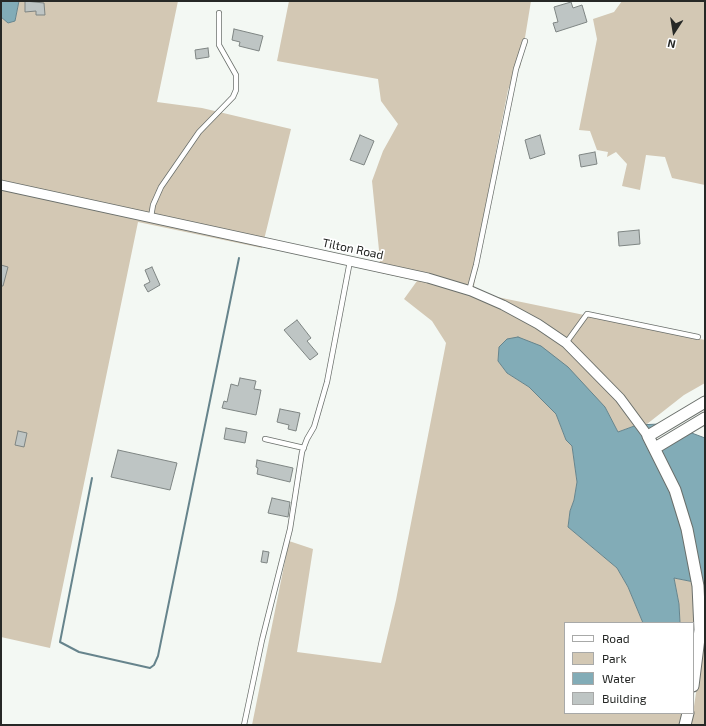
<!DOCTYPE html>
<style>
body{margin:0}
#map{position:relative;width:706px;height:726px;overflow:hidden;background:#f3f8f3;font-family:"Exo 2",sans-serif}
canvas{display:block}
.frame{position:absolute;inset:0;border:2px solid #262826;pointer-events:none}
.legend{position:absolute;left:564px;top:622px;width:130px;height:92px;box-sizing:border-box;background:#fff;border:1px solid #a8a9a8;margin:0;padding:5px 7px;list-style:none;font-size:12px;color:#262826}
.legend li{display:flex;align-items:center;gap:8px;height:20px}
.legend b{width:20px;border:1px solid #a8a9a8}
.north{position:absolute;left:654px;top:12px;width:40px;height:40px;-webkit-text-stroke:3px #fff;paint-order:stroke;rotate:192deg;font-size:11px;font-weight:700;line-height:16px;text-align:center;color:#262826}
.north::after{content:'';display:block;margin:auto;width:14px;height:18px;background:#262826;clip-path:polygon(50% 0,100% 100%,50% 72%,0 100%)}
</style>
<div id="map">
<canvas width="706" height="726"></canvas>
<div class="frame"></div>
<ul class="legend">
<li><b style="height:5px;background:#fff"></b>Road</li>
<li><b style="height:11px;background:#d3c8b4"></b>Park</li>
<li><b style="height:11px;background:#82acb7"></b>Water</li>
<li><b style="height:11px;background:#bec5c4"></b>Building</li>
</ul>
<div class="north">N</div>
</div>
<script>
const context = document.querySelector('canvas').getContext('2d');
context.lineJoin = 'round';
function fill(path, color) { context.fillStyle = color; context.fill(path, 'evenodd'); }
const shape = rows => new Path2D(rows.map(r => 'M' + r).join(''));
function stroke(path, color, width, dash) { context.strokeStyle = color; context.lineWidth = width; context.lineCap = dash ? 'butt' : 'round'; context.setLineDash(dash || []); context.stroke(path); }
function write(font, color, halo, rows, align = 'center') {
  context.font = font + ' "Exo 2",sans-serif'; context.lineWidth = 3.5; context.setLineDash([]); context.textBaseline = 'middle'; context.strokeStyle = halo; context.fillStyle = color; for (const [text, x, y, turn = 0] of rows) {
    context.save(); context.translate(x, y); context.rotate((+turn || 0) * Math.PI / 180); context.textAlign = isNaN(turn) ? turn : align; if (halo) context.strokeText(text, 0, 0); context.fillText(text, 0, 0); context.restore();
  }
}
const green = shape([
 [19,1,178,1,157,102,202,108,291,129,262,248,138,222,50,648,1,637,1,17,8,23,15,21],
 [289,1,531,1,520,68,517,67,508,90,496,151,473,292,705,340,705,383,684,395,647,424,637,425,618,432,605,407,499,347,498,361,507,373,529,387,556,414,566,440,572,446,577,482,574,500,570,511,568,527,617,568,628,587,643,623,565,623,565,713,684,713,681,725,252,725,289,541,313,549,297,652,381,663,396,600,446,343,432,321,404,299,417,281,377,272,380,260,372,181,383,151,398,124,381,101,378,79,277,61],
 [622,1,705,1,705,185,672,178,665,157,646,155,640,190,622,186,627,164,616,152,607,157,608,152,597,150,590,131,579,130,597,39,593,19,614,12],
 [674,578,694,582,696,630,693,659,693,623,680,623,679,604],
 [702,584,705,585,705,725,689,725,693,713,699,673]
]);
const water = shape([
 [1,1,19,1,15,21,8,23,1,17,1,1],
 [518,337,541,346,568,367,605,407,618,432,637,425,660,424,650,430,684,530,694,582,674,578,679,604,680,623,643,623,628,587,617,568,568,527,570,511,574,500,577,482,572,446,566,440,556,414,529,387,507,373,498,361,499,347,507,339,518,337],
 [689,432,705,438,705,585,702,584,660,450,689,432]
]);
const stream = shape([
 [92,478,60,642,79,652,150,668,154,665,158,656,239,258]
]);
const building = shape([
 [25,1,44,3,45,15,36,15,36,11,25,12,25,1],
 [571,2,573,8,582,5,587,22,556,32,553,23,558,22,554,7,571,2],
 [234,29,263,36,259,51,239,46,240,42,232,40,234,29],
 [208,48,209,57,196,59,195,50,208,48],
 [360,135,374,141,364,165,350,160,360,135],
 [540,135,545,154,530,159,525,140,540,135],
 [595,152,597,164,581,167,579,155,595,152],
 [639,230,640,244,619,246,618,232,639,230],
 [1,265,8,267,3,286,1,286,1,265],
 [152,267,160,285,148,292,144,285,150,282,145,270,152,267],
 [297,320,311,338,307,341,318,354,310,360,284,330,297,320],
 [240,378,256,381,254,389,261,390,256,415,222,408,224,401,227,402,231,384,238,386,240,378],
 [280,409,300,413,296,431,288,429,289,425,277,422,280,409],
 [226,428,247,432,245,443,224,439,226,428],
 [18,431,27,433,24,447,15,445,18,431],
 [118,450,177,463,170,490,111,477,118,450],
 [257,460,293,468,290,482,257,474,258,468,256,467,257,460],
 [272,498,290,502,288,517,268,513,272,498],
 [263,551,269,552,267,563,261,562,263,551]
]);
const service = shape([
 [151,217,153,205,161,187,199,132,233,97,236,90,236,75,219,45,219,13],
 [469,291,476,265,516,69,525,41],
 [566,343,587,314,698,337],
 [265,439,304,448],
 [244,725,262,640,290,529,302,452,307,439,314,427,327,382,350,261]
]);
const minor = shape([
 [1,185,428,278,471,291,503,305,538,324,566,343,620,398,648,436]
]);
const tertiary = shape([
 [655,448,705,418],
 [693,686,700,630,698,586,687,529,675,490,648,436,705,402],
 [685,725,688,713]
]);
const streetNames = [
 ["Tilton Road",353,249,12]
];
fill(green, '#d3c8b4');
fill(water, '#82acb7');
stroke(water, '#66848c', 1);
stroke(stream, '#66848c', 2);
fill(building, '#bec5c4');
stroke(building, '#7e8583', 1);
stroke(service, '#6a6f6b', 6);
stroke(minor, '#6a6f6b', 11);
stroke(tertiary, '#6a6f6b', 13);
stroke(service, '#fff', 4.5);
stroke(minor, '#fff', 9);
stroke(tertiary, '#fff', 11);
write('12px', '#262826', '#fff', streetNames);
</script>
